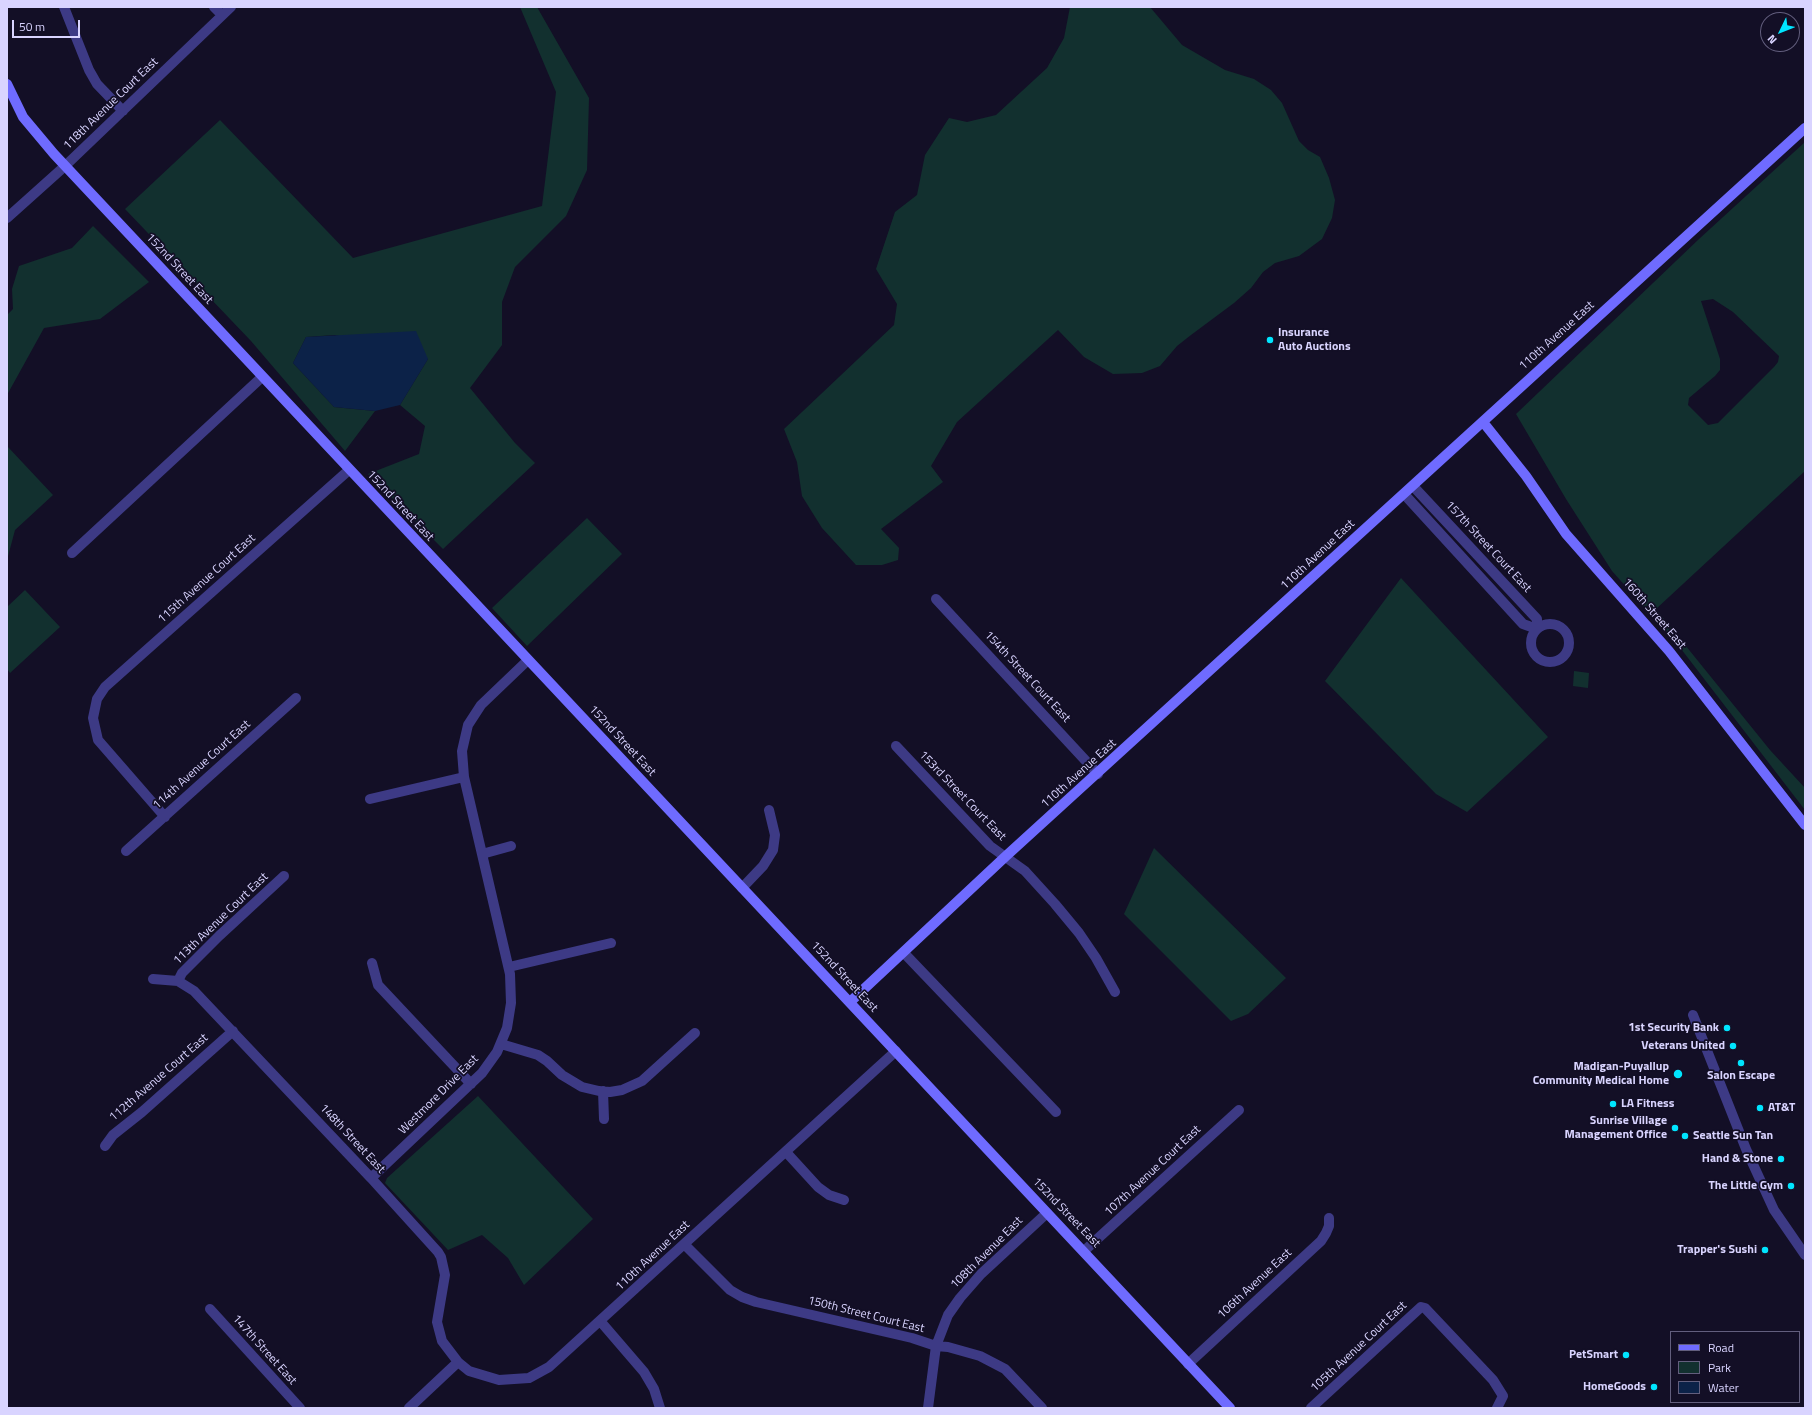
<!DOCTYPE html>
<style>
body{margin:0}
#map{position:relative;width:1812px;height:1415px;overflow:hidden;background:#130f26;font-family:"Titillium Web",sans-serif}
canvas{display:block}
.frame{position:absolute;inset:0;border:8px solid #d9d4ff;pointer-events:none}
.legend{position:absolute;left:1670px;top:1331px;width:130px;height:72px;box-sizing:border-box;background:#130f26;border:1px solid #625e7d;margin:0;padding:5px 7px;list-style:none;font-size:12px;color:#d9d4ff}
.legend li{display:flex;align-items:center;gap:8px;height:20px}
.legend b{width:20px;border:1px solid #625e7d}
.north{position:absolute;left:1760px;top:12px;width:40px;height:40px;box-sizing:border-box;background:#130f26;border:1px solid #625e7d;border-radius:50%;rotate:227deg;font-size:11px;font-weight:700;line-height:16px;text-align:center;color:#d9d4ff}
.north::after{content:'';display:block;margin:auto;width:14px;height:18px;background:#00e5ff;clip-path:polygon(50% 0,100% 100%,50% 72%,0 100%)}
.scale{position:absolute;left:12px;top:20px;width:68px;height:18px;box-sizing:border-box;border:2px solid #d9d4ff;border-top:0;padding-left:5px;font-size:12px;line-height:14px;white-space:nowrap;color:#d9d4ff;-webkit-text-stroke:3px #130f26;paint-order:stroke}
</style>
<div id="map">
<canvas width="1812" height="1415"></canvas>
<div class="frame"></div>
<ul class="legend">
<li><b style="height:5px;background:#6f6bff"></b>Road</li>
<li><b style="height:11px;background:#12302f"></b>Park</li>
<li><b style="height:11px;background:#0c2248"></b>Water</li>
</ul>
<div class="north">N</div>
<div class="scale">50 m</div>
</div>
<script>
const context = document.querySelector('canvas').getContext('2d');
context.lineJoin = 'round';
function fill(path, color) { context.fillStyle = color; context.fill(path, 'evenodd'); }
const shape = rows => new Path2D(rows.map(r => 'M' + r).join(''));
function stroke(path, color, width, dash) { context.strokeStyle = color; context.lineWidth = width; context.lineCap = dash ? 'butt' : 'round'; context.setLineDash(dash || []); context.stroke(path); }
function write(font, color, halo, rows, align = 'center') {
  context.font = font + ' "Titillium Web",sans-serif'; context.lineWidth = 3.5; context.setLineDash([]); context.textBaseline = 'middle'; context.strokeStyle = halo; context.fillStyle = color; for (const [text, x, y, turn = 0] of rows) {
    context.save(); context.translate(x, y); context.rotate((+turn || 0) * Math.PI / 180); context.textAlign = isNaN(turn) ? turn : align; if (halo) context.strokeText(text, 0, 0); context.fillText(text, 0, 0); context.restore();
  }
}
const green = shape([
 [520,7,537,7,589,98,587,170,566,216,515,267,502,302,502,345,470,388,515,443,535,463,443,549,368,474,419,454,425,426,400,405,428,359,335,335,306,337,293,363,334,407,375,411,345,451,251,341,125,209,220,120,353,258,542,206,556,92],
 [1070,7,1150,7,1182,45,1225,70,1254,79,1271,90,1282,103,1299,141,1308,150,1320,157,1329,178,1335,200,1332,218,1322,239,1299,256,1275,263,1263,272,1251,288,1234,303,1191,335,1177,346,1160,366,1142,373,1113,374,1084,357,1058,330,957,422,931,466,943,482,881,529,899,548,898,560,882,565,856,565,822,528,802,496,797,462,784,429,894,325,897,304,876,269,895,212,917,195,925,155,949,118,967,122,996,115,1047,68,1064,38],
 [1805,142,1805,471,1656,609,1770,750,1805,788,1805,810,1678,645,1612,571,1566,499,1516,414,1699,239],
 [1713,299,1733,312,1779,356,1778,362,1774,367,1718,423,1708,425,1688,405,1689,398,1715,376,1720,370,1720,359,1701,301],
 [93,226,149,282,100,319,44,328,7,395,7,315,13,309,12,289,19,266,72,248],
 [7,408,8,447,53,495,15,530,7,560],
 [587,518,622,554,527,646,492,608],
 [1401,578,1548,737,1467,812,1436,794,1325,681],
 [25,590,60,627,10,673,7,669,7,607],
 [1574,671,1589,673,1588,688,1573,686],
 [1154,848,1286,978,1248,1014,1231,1021,1124,914],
 [478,1096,593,1219,524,1285,508,1258,482,1235,448,1250,385,1183,387,1178]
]);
const water = shape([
 [416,331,428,359,400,405,375,411,334,407,293,363,306,337]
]);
const street = shape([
 [64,7,89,70,97,84,123,111],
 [214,7,222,15],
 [7,218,65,166,231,7],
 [1404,494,1523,624,1537,629,1537,619,1413,486],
 [72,553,262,377],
 [936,599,1098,774],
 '1531 643a19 19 0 1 1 38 0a19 19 0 1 1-38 0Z',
 [896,746,990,846,1025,871,1055,904,1079,933,1096,958,1115,992],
 [370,799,464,777],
 [165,817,98,740,93,718,97,699,105,687,349,470],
 [126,851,296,698],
 [482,854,511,846],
 [742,888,763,866,773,850,775,835,769,810],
 [904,953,1056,1112],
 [372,963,378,985,471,1084],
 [509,967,611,943],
 [153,979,178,981,194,991,371,1178,438,1252,441,1257,445,1275,437,1322,442,1341,458,1362,469,1371,499,1380,529,1378,549,1367,896,1051],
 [178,981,182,973,219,936,284,876],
 [1693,1015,1746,1149,1774,1210,1805,1255],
 [501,1044,538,1055,547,1061,562,1075,582,1087,599,1091,610,1092,622,1090,642,1081,695,1033],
 [603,1091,604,1119],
 [105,1146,113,1135,142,1112,233,1031],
 [786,1152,818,1187,829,1195,844,1200],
 [371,1178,482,1073,497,1052,507,1028,511,1003,510,974,464,777,462,751,468,725,481,705,528,660],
 [685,1245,730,1290,742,1297,756,1302,912,1338,936,1346,948,1347,980,1356,1005,1369,1042,1408],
 [1084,1251,1239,1110],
 [210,1309,300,1408],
 [601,1322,644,1372,654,1389,660,1408],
 [1188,1364,1321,1241,1326,1233,1329,1226,1329,1218],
 [409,1408,458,1362],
 [928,1408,936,1346,948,1315,960,1298,981,1274,1047,1213],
 [1311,1408,1421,1307,1425,1308,1493,1380,1503,1396,1497,1408]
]);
const secondary = shape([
 [7,84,23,117,54,154,1230,1408],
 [1483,422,1526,476,1566,534,1669,651,1805,825],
 [850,1002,1006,856,1805,128]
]);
const markers = [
 [1270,340,4,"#00e5ff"],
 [1727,1028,4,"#00e5ff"],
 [1733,1046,4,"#00e5ff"],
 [1741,1063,4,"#00e5ff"],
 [1678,1074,5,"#00e5ff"],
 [1613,1104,4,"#00e5ff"],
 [1760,1108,4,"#00e5ff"],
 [1675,1128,4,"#00e5ff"],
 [1685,1136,4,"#00e5ff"],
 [1781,1159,4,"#00e5ff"],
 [1791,1186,4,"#00e5ff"],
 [1765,1250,4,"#00e5ff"],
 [1626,1355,4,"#00e5ff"],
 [1654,1387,4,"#00e5ff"]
];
const streetNames = [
 ["118th Avenue Court East",111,104,-44],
 ["152nd Street East",179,269,47],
 ["110th Avenue East",1557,336,-42],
 ["152nd Street East",400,506,47],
 ["157th Street Court East",1488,547,47],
 ["110th Avenue East",1318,555,-43],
 ["115th Avenue Court East",207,579,-42],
 ["160th Street East",1654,614,49],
 ["154th Street Court East",1027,677,47],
 ["152nd Street East",622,741,47],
 ["114th Avenue Court East",202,765,-42],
 ["110th Avenue East",1079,774,-42],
 ["153rd Street Court East",962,796,46],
 ["113th Avenue Court East",221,919,-44],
 ["152nd Street East",844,977,47],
 ["112th Avenue Court East",159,1078,-41],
 ["Westmore Drive East",439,1095,-45],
 ["148th Street East",352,1139,47],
 ["107th Avenue Court East",1153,1171,-43],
 ["152nd Street East",1066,1213,46],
 ["108th Avenue East",987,1253,-45],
 ["110th Avenue East",653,1256,-43],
 ["106th Avenue East",1255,1284,-43],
 ["150th Street Court East",866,1315,14],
 ["105th Avenue Court East",1359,1347,-43],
 ["147th Street East",264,1350,48]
];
const poiNames = [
 ["Insurance",1278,333,"left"],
 ["Auto Auctions",1278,347,"left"],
 ["1st Security Bank",1719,1028],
 ["Veterans United",1725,1046],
 ["Madigan-Puyallup",1669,1067],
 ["Community Medical Home",1669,1081],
 ["Salon Escape",1741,1076,"center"],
 ["LA Fitness",1621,1104,"left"],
 ["AT&T",1768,1108,"left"],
 ["Sunrise Village",1667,1121],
 ["Management Office",1667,1135],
 ["Seattle Sun Tan",1693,1136,"left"],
 ["Hand & Stone",1773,1159],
 ["The Little Gym",1783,1186],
 ["Trapper's Sushi",1757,1250],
 ["PetSmart",1618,1355],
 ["HomeGoods",1646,1387]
];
fill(green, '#12302f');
fill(water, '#0c2248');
stroke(street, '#3d3a85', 10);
stroke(secondary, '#6f6bff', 10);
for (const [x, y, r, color] of markers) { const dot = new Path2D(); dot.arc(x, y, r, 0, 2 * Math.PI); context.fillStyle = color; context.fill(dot); stroke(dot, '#130f26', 1.5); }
write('12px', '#d9d4ff', '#130f26', streetNames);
write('bold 12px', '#d9d4ff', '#130f26', poiNames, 'right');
</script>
